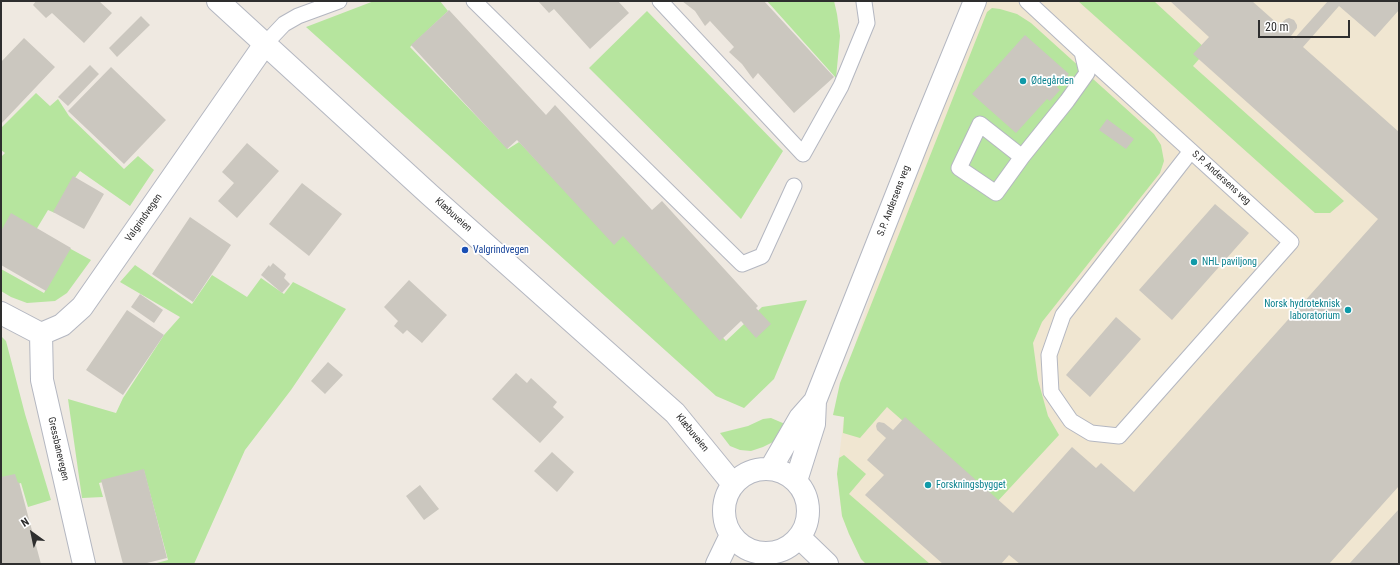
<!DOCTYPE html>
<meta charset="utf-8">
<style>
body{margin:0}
#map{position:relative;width:1400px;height:565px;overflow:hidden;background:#efe9e1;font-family:"Roboto Condensed",sans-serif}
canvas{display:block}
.frame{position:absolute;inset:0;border:2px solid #2e2e2e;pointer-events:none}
.north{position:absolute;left:12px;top:513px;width:40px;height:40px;-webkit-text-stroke:3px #fff;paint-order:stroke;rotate:327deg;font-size:11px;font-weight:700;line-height:16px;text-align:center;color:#2e2e2e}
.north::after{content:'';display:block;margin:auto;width:14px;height:18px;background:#2e2e2e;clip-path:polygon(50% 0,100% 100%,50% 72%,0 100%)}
.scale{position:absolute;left:1258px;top:20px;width:92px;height:18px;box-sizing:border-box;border:2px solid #2e2e2e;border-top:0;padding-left:5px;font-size:12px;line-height:14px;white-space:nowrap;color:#2e2e2e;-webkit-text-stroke:3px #fff;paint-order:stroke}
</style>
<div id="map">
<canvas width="1400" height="565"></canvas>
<div class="frame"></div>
<div class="north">N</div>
<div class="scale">20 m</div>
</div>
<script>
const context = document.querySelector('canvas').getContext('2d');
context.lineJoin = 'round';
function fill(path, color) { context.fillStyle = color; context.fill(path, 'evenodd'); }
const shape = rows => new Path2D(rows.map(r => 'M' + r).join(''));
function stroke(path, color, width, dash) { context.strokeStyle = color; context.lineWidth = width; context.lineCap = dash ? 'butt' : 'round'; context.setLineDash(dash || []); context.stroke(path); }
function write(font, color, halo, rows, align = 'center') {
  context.font = font + ' "Roboto Condensed",sans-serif'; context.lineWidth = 3.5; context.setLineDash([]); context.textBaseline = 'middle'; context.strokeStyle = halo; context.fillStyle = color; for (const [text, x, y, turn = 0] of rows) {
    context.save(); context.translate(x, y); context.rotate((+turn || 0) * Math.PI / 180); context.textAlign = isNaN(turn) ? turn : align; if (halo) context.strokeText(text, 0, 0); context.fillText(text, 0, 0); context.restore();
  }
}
const education = shape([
 [975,1,1399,1,1399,564,866,564,861,559,849,534,842,516,837,474,844,417,833,415,923,128]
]);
const green = shape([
 [374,1,440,1,448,11,410,47,508,149,519,142,615,242,624,232,726,341,762,307,807,300,774,379,744,408,716,396,306,27],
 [767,1,834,1,837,14,840,36,836,78],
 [1078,1,1155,1,1155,2,1207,50,1193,66,1344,201,1330,213,1315,213],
 [992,8,1000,9,1017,14,1031,23,1154,134,1161,145,1164,161,1160,173,1042,322,1033,343,1038,380,1048,416,1059,435,996,503,887,407,860,438,843,433,844,417,833,415,840,383,987,12],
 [647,11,783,151,741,219,589,68],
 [36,93,50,106,58,99,69,116,124,169,138,156,154,170,130,206,80,171,75,178,55,213,48,210,36,230,1,233,1,157,5,153,1,150,1,128],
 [69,248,91,260,67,293,55,301,27,303,11,297,1,291,1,269,44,293],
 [135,265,192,304,212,275,247,297,261,278,284,294,293,282,346,309,291,390,245,450,194,564,153,564,168,560,144,471,99,483,103,497,82,498,68,399,116,413,123,398,164,335,180,317,120,282],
 [1,336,6,341,25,414,51,500,28,507,21,483,1,489],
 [771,418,785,424,775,441,763,447,751,451,740,450,730,446,720,433,748,426,763,419],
 [844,455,866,474,849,494,930,564,866,564,861,559,849,534,842,516,837,474,839,458]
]);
const building = shape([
 [36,1,99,1,112,13,84,43,52,13,46,18,33,5],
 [538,1,618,1,629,13,590,49,554,9,549,13],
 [682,1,764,1,834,77,794,113,758,73,753,79,742,64,729,52,734,47,710,21,705,26,695,11],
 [1170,1,1252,1,1279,25,1286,19,1289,18,1294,20,1297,25,1297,28,1291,36,1294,39,1328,1,1399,1,1399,10,1375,37,1339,6,1303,47,1399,132,1399,486,1329,564,1020,564,1009,555,1001,564,943,564,865,495,884,475,867,460,886,438,877,430,876,426,877,423,879,422,884,423,893,430,905,417,1013,513,1072,447,1096,468,1101,463,1134,492,1378,219,1193,54,1209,37],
 [449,10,546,115,555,105,652,210,662,201,758,306,756,308,771,324,756,338,741,321,720,341,623,236,614,245,517,140,507,149,411,45],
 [141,16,150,25,117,57,109,48],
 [1025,35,1069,74,1057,87,1060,90,1050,101,1047,99,1016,133,972,94],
 [24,38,55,67,1,124,1,62],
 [90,65,99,74,68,106,58,97],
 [111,67,166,120,124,164,68,111],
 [1107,119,1134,139,1126,149,1099,130],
 [247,143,279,171,237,218,218,201,234,183,222,172],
 [73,176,104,194,84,229,53,212],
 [302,183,342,214,309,256,269,224],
 [1215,204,1249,233,1172,320,1139,290],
 [11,213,71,248,46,291,1,265,1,231],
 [190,217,231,245,193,302,152,274],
 [273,263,286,274,284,278,290,284,282,293,261,275,269,265,270,267],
 [409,280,447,315,422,343,407,330,403,334,394,326,398,321,384,307],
 [140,294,163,310,154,323,131,307],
 [127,310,164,335,123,395,86,370],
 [1116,317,1141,339,1090,397,1066,375],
 [328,362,343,375,325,394,311,381],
 [516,373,527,383,531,378,557,402,553,407,564,417,540,443,492,399],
 [552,452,574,472,557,492,534,471],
 [144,469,167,558,143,564,123,564,101,480],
 [15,474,18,483,19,482,41,564,1,564,1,477],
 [420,485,439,509,424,520,406,496],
 [1399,509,1399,564,1349,564]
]);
const lane = shape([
 [474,1,742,264,762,256,794,186],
 [660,1,803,154,841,86,867,23,864,2],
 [1027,1,1082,52,1191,151,1291,242,1119,436,1091,433,1071,421,1051,392,1049,355,1063,315,1191,151],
 [265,44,284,24,298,16,339,1],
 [1022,157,980,124,959,168,996,193,1022,157,1067,101,1087,73,1082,52]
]);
const street = shape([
 [1,313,41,334,62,325,82,307,265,44],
 [41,334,42,380,84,564]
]);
const secondary = shape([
 [218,1,430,195,675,413,733,484],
 [771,468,800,418,815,401,923,128,975,1],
 '724 511a42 42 0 1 1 84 0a42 42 0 1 1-84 0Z',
 [796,481,814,424,815,401],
 [799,537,827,564],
 [717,564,731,535]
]);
const markers = [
 [1023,81,4,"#0f9aa8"],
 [465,250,4,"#1a4fb4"],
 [1194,262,4,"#0f9aa8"],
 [1348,310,4,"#0f9aa8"],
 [928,485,4,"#0f9aa8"]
];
const cultureNames = [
 ["Ødegården",1031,81],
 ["NHL paviljong",1202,262],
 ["Norsk hydroteknisk",1340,304,"right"],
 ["laboratorium",1340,316,"right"],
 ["Forskningsbygget",936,485]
];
const streetNames = [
 ["S.P. Andersens veg",1221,178,42],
 ["S.P. Andersens veg",894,201,-69],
 ["Klæbuveien",453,215,42],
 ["Valgrindvegen",144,218,-55],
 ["Klæbuveien",692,433,51],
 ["Gressbanevegen",58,449,77]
];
const transitNames = [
 ["Valgrindvegen",473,250]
];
fill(education, '#f0e6d1');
fill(green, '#b6e59e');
fill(building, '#cbc7bf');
stroke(lane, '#b4b7c1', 17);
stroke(street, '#b4b7c1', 24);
stroke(secondary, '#b4b7c1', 24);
stroke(lane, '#fff', 15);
stroke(street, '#fff', 22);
stroke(secondary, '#fff', 22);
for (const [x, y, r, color] of markers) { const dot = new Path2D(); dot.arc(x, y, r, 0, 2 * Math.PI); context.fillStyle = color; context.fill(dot); stroke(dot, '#fff', 1.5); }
write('10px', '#0d838f', '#fff', cultureNames, 'left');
write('10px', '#2e2e2e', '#fff', streetNames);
write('10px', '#164399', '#fff', transitNames, 'left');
</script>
